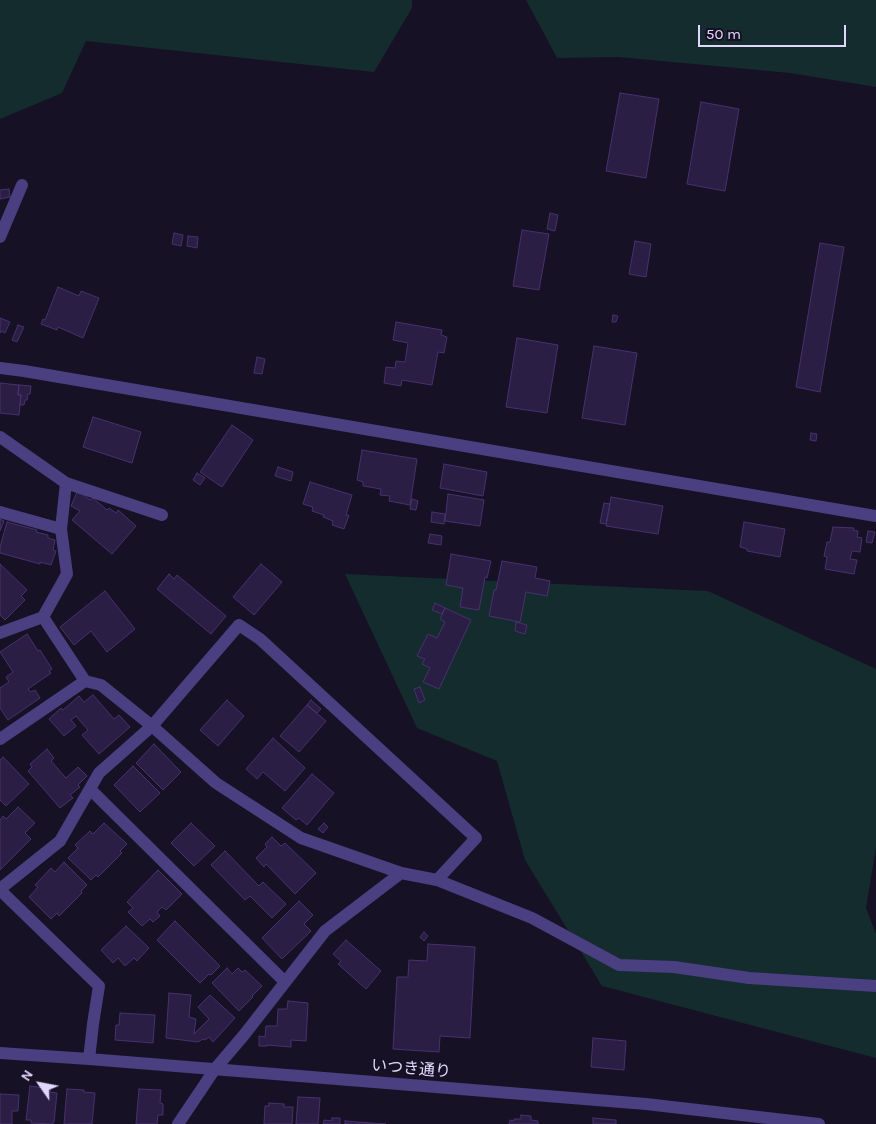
<!DOCTYPE html>
<meta charset="utf-8">
<style>
body{margin:0}
#map{position:relative;width:876px;height:1124px;overflow:hidden;background:#171125;font-family:Karla,sans-serif}
canvas{display:block}
.north{position:absolute;left:15px;top:1059px;width:50px;height:50px;-webkit-text-stroke:4px #171125;paint-order:stroke;rotate:303deg;font-size:14px;font-weight:700;line-height:20px;text-align:center;color:#e0d7fc}
.north::after{content:'';display:block;margin:auto;width:18px;height:22px;background:#e0d7fc;clip-path:polygon(50% 0,100% 100%,50% 72%,0 100%)}
.scale{position:absolute;left:698px;top:25px;width:148px;height:22px;box-sizing:border-box;border:2px solid #e0d7fc;border-top:0;padding-left:6px;font-size:15px;line-height:18px;white-space:nowrap;color:#e0d7fc;-webkit-text-stroke:4px #171125;paint-order:stroke}
</style>
<div id="map">
<canvas width="876" height="1124"></canvas>
<div class="north">N</div>
<div class="scale">50 m</div>
</div>
<script>
const context = document.querySelector('canvas').getContext('2d');
context.lineJoin = 'round';
function fill(path, color) { context.fillStyle = color; context.fill(path, 'evenodd'); }
const shape = rows => new Path2D(rows.map(r => 'M' + r).join(''));
function stroke(path, color, width, dash) { context.strokeStyle = color; context.lineWidth = width; context.lineCap = dash ? 'butt' : 'round'; context.setLineDash(dash || []); context.stroke(path); }
function write(font, color, halo, rows, align = 'center') {
  context.font = font + ' Karla,"Noto Sans JP",sans-serif'; context.lineWidth = 4; context.setLineDash([]); context.textBaseline = 'middle'; context.strokeStyle = halo; context.fillStyle = color; for (const [text, x, y, turn = 0] of rows) {
    context.save(); context.translate(x, y); context.rotate((+turn || 0) * Math.PI / 180); context.textAlign = isNaN(turn) ? turn : align; if (halo) context.strokeText(text, 0, 0); context.fillText(text, 0, 0); context.restore();
  }
}
const green = shape([
 [0,0,412,0,412,8,374,72,86,41,62,93,0,119],
 [526,0,876,0,876,87,790,73,619,57,557,58],
 [345,574,708,591,876,669,876,847,866,908,876,934,876,1058,602,986,525,860,497,761,417,728]
]);
const building = shape([
 [620,93,659,99,646,178,606,171,620,93],
 [701,102,739,109,725,191,687,184,701,102],
 [9,189,10,197,0,199,0,190,9,189],
 [550,213,558,215,555,231,547,229,550,213],
 [522,230,549,234,539,290,513,286,522,230],
 [174,233,183,235,181,246,172,244,174,233],
 [188,236,198,237,197,248,187,246,188,236],
 [635,241,651,244,646,277,629,274,635,241],
 [820,243,844,247,820,392,796,387,820,243],
 [58,287,79,296,81,291,99,298,83,338,58,327,57,330,41,324,43,319,45,320,58,287],
 [613,315,618,316,616,322,612,322,613,315],
 [0,318,10,322,5,333,1,331,0,333,0,318],
 [396,322,442,330,441,335,447,337,444,353,438,352,432,385,402,380,401,386,384,383,386,367,395,368,396,361,405,362,408,343,393,340,396,322],
 [18,325,24,327,17,342,12,340,18,325],
 [517,338,558,345,547,413,506,407,517,338],
 [594,346,637,353,625,425,582,418,594,346],
 [257,357,265,359,262,374,254,373,257,357],
 [0,383,19,385,18,395,21,395,19,415,0,413,0,383],
 [19,385,31,386,30,394,28,394,27,400,25,400,24,405,20,405,21,395,18,394,19,385],
 [93,417,141,432,132,463,83,447,93,417],
 [232,425,253,440,222,487,200,472,232,425],
 [811,433,817,434,816,441,810,440,811,433],
 [362,450,417,459,410,505,389,501,390,496,380,495,381,489,363,486,363,482,357,480,362,450],
 [444,464,487,472,483,496,440,488,444,464],
 [278,467,293,472,291,481,275,476,278,467],
 [197,473,205,478,200,485,193,480,197,473],
 [310,482,352,495,346,515,349,515,344,529,332,525,333,521,323,517,324,515,312,511,313,507,303,504,310,482],
 [77,492,84,495,90,500,93,498,107,510,109,508,116,513,118,510,136,526,112,554,72,520,80,511,71,506,77,492],
 [448,494,484,500,480,526,445,521,448,494],
 [611,497,663,506,658,534,606,526,611,497],
 [412,499,418,501,416,510,410,509,412,499],
 [604,503,610,504,606,524,600,523,604,503],
 [432,512,445,514,444,524,431,522,432,512],
 [0,519,4,521,0,531,0,519],
 [7,522,37,530,36,532,48,535,48,538,55,540,53,550,56,551,51,565,40,562,40,564,0,553,0,547,7,522],
 [744,522,785,529,780,557,747,551,747,549,740,547,744,522],
 [833,527,854,528,853,530,858,531,857,537,862,538,860,552,852,551,850,559,857,560,854,574,825,569,827,557,824,556,827,542,830,542,833,527],
 [868,531,875,532,872,543,866,542,868,531],
 [430,534,442,536,441,545,428,543,430,534],
 [451,554,491,561,487,578,485,577,479,610,460,607,463,588,446,585,451,554],
 [502,561,537,567,535,578,550,581,547,596,526,592,520,622,489,616,494,590,496,590,502,561],
 [0,564,27,590,21,596,25,600,5,620,0,615,0,564],
 [261,564,282,582,254,615,233,597,261,564],
 [169,574,174,579,177,575,226,616,211,634,157,589,169,574],
 [105,591,135,629,107,652,91,631,74,645,60,627,105,591],
 [435,603,445,608,442,614,432,610,435,603],
 [445,608,471,620,439,689,423,682,430,668,422,664,425,659,417,656,428,634,437,638,445,622,440,619,445,608],
 [516,622,527,625,525,634,515,631,516,622],
 [27,634,38,651,40,650,52,669,49,671,51,673,28,689,31,692,35,690,40,698,8,720,0,708,0,688,9,682,6,677,13,672,0,652,27,634],
 [420,687,425,700,419,703,414,689,420,687],
 [93,695,114,719,119,715,130,727,99,754,82,735,88,730,76,716,71,720,76,726,64,736,49,719,61,708,63,710,79,696,84,702,93,695],
 [227,700,244,716,218,746,200,730,227,700],
 [311,700,321,709,317,713,307,705,311,700],
 [307,705,326,721,299,752,280,736,307,705],
 [273,738,305,768,285,791,263,772,257,779,246,769,273,738],
 [154,744,181,772,163,790,136,763,154,744],
 [47,749,54,758,51,761,66,778,78,767,87,776,78,785,80,787,70,795,73,798,60,808,28,771,32,767,30,764,47,749],
 [3,757,29,784,6,806,0,800,0,760,3,757],
 [133,766,160,793,140,812,114,785,133,766],
 [312,774,334,793,307,825,299,818,296,820,282,808,312,774],
 [18,807,35,823,25,833,31,839,0,870,0,820,3,816,6,819,18,807],
 [104,823,127,844,120,851,122,853,98,877,96,875,91,880,68,858,78,848,75,845,90,831,93,834,104,823],
 [191,823,215,846,194,866,171,843,191,823],
 [324,823,328,827,323,833,318,829,324,823],
 [272,837,281,846,285,843,316,873,295,894,266,864,264,867,256,858,267,847,265,844,272,837],
 [225,851,259,886,263,882,286,904,272,918,250,896,245,900,211,865,225,851],
 [64,862,87,885,81,891,82,893,59,916,57,913,51,919,29,897,38,887,35,885,51,868,55,872,64,862],
 [158,870,182,894,166,910,162,907,157,912,160,916,153,922,150,919,142,926,128,912,133,908,127,902,158,870],
 [299,901,313,915,304,924,311,931,282,959,262,938,299,901],
 [175,921,220,966,211,975,209,974,200,983,157,940,175,921],
 [126,926,149,948,137,961,134,958,125,966,118,958,113,963,101,950,126,926],
 [424,932,428,936,424,941,420,937,424,932],
 [346,940,381,971,366,989,338,964,341,961,333,954,346,940],
 [428,944,475,947,470,1038,440,1036,439,1052,393,1049,397,977,408,977,409,960,427,961,428,944],
 [227,968,232,974,238,968,242,972,245,970,262,986,252,996,253,997,239,1011,212,983,227,968],
 [169,993,191,995,189,1017,196,1019,194,1034,209,1019,198,1007,210,995,235,1018,213,1042,209,1037,205,1040,203,1039,198,1042,166,1038,169,993],
 [288,1001,308,1003,306,1041,291,1040,291,1047,267,1045,267,1046,259,1046,259,1036,265,1037,266,1026,277,1026,278,1009,287,1009,288,1001],
 [120,1013,155,1015,153,1043,115,1040,116,1025,119,1025,120,1013],
 [593,1038,626,1041,624,1070,591,1067,593,1038],
 [30,1086,51,1089,50,1092,57,1093,54,1122,53,1122,53,1124,31,1123,31,1120,26,1120,30,1086],
 [67,1089,84,1090,84,1092,95,1093,92,1124,64,1124,67,1089],
 [139,1089,161,1090,160,1103,163,1104,163,1115,158,1115,157,1124,136,1124,139,1089],
 [0,1094,19,1095,18,1111,12,1111,12,1124,0,1124,0,1094],
 [298,1097,320,1098,318,1124,296,1124,298,1097],
 [269,1103,284,1104,284,1107,293,1107,292,1124,264,1124,265,1106,269,1106,269,1103],
 [521,1115,531,1116,531,1120,538,1121,538,1124,509,1124,510,1120,514,1121,514,1119,521,1119,521,1115],
 [332,1118,340,1118,340,1124,323,1124,324,1120,332,1121,332,1118],
 [593,1118,616,1120,616,1124,593,1124,593,1118],
 [345,1121,386,1124,345,1124,345,1121]
]);
const minor = shape([
 [0,237,22,185],
 [0,368,24,371,876,516],
 [0,437,66,483,162,515],
 [0,512,61,529,67,574,43,617,85,681,101,685,152,726,216,783,301,838,401,873,437,880,532,918,619,965,674,967,749,978,876,986],
 [61,529,66,483],
 [0,633,43,617],
 [0,739,85,681],
 [90,789,285,982],
 [0,889,60,841,99,773,152,726,239,625,260,639,476,838,437,880],
 [0,890,99,986,93,1024,89,1059],
 [0,1053,89,1059,646,1104,819,1124],
 [178,1124,215,1069,244,1035,325,931,401,873]
]);
const streetNames = [
 ["いつき通り",411,1069,5]
];
fill(green, '#142c2e');
fill(building, '#2b1e44');
stroke(building, '#46326e', 1);
stroke(minor, '#4a3f80', 12);
write('16px', '#e0d7fc', '#171125', streetNames);
</script>
